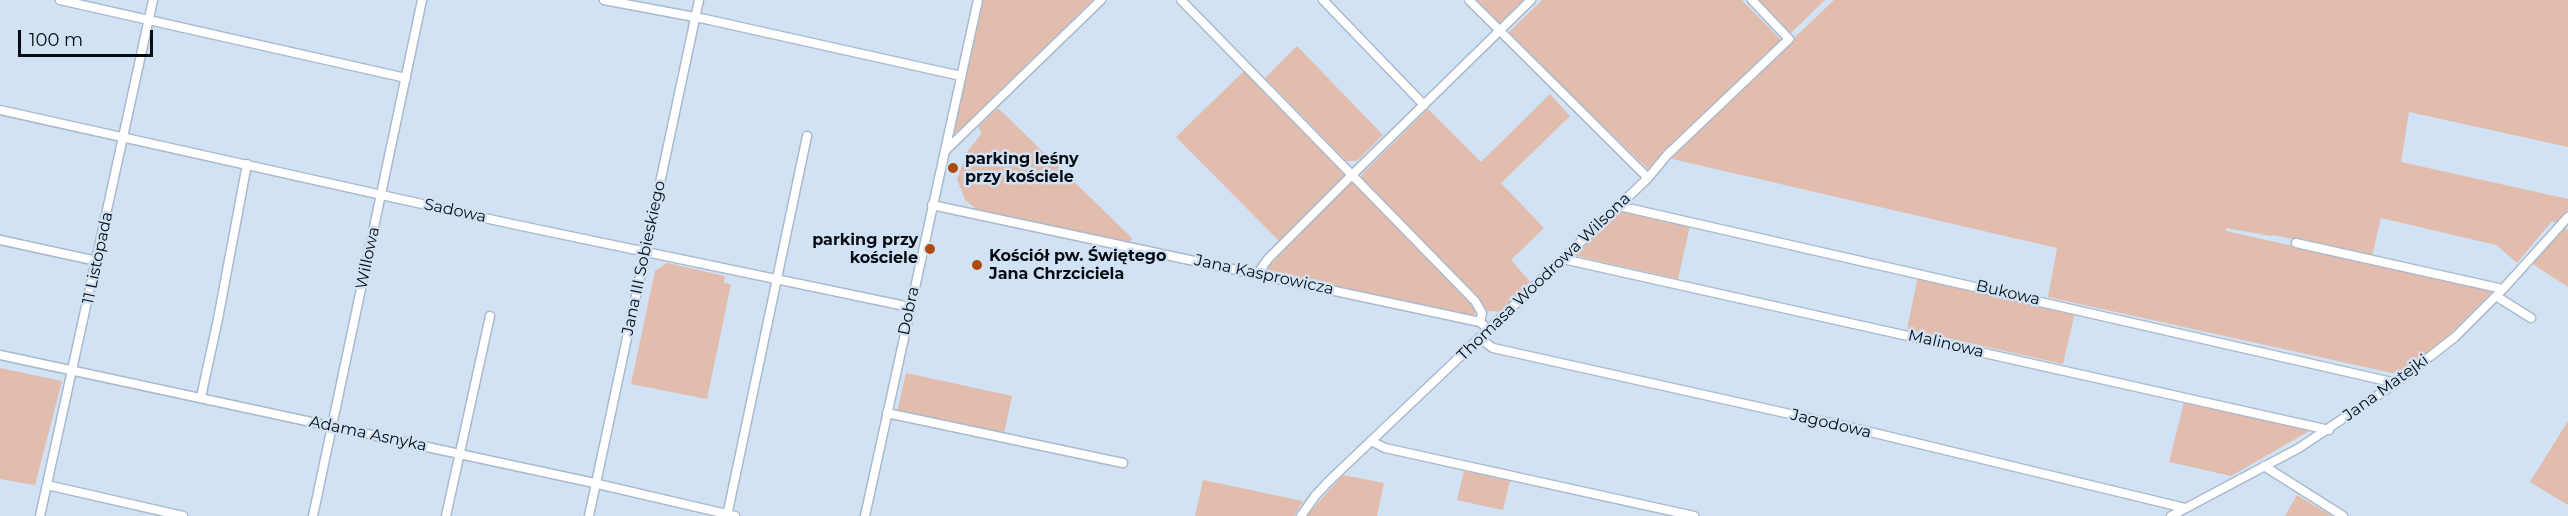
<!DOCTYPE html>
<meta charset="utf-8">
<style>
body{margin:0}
#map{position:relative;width:2568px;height:516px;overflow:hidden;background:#d1e2f4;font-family:Montserrat,sans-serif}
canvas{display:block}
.scale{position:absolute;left:18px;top:30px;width:135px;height:27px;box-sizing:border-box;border:3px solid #070c12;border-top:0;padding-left:8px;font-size:18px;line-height:21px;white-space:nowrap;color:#070c12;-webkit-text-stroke:4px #d1e2f4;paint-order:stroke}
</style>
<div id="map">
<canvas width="2568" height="516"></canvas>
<div class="scale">100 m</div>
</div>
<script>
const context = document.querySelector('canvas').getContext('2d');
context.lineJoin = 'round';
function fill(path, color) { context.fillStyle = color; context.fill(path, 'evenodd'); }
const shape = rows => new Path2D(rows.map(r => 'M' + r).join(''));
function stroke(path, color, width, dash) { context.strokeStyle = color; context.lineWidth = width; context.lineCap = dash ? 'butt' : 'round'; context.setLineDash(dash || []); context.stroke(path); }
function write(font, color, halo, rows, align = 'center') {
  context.font = font + ' Montserrat,sans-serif'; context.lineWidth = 5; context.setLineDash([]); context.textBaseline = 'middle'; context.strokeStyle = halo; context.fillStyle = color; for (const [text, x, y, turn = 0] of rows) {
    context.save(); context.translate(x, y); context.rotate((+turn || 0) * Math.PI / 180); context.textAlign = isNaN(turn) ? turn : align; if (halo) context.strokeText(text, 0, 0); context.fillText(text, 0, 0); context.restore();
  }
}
const green = shape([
 [983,0,1093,0,956,133,953,131],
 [1473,0,1525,0,1498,26],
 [1542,0,1742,0,1782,41,1648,169,1508,33],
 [1759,0,1825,0,1791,33],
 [1834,0,2568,0,2568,147,2409,112,2401,162,2568,199,2568,211,2555,223,2552,221,2517,263,2496,245,2381,218,2372,256,2273,235,2271,236,2226,228,2226,231,2493,291,2446,338,2402,371,2392,373,2048,297,2057,248,1668,158],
 [1297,46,1383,135,1357,161,1346,161,1265,78],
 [1244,71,1346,175,1279,241,1176,137],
 [1550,94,1570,116,1501,183,1544,228,1511,260,1531,283,1502,312,1488,311,1361,181,1362,174,1428,109,1481,162],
 [998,108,1132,238,1130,243,976,209,965,200,957,179,967,152,982,133,978,127],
 [1352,182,1476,309,1474,316,1264,271],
 [1617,210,1690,226,1678,279,1572,255],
 [2563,227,2568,230,2568,287,2531,263],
 [667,263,725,276,724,283,731,284,707,399,631,384,655,271],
 [1918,276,2075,312,2063,364,1907,329],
 [0,368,62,381,35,485,0,479],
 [906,373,1012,396,1004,434,897,412],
 [2184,402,2311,430,2231,476,2169,462],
 [2568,421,2568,505,2530,482],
 [1464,471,1510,481,1503,510,1457,500],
 [1343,475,1384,483,1377,516,1306,516],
 [1203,480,1303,501,1294,516,1195,516],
 [2297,495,2332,516,2285,516]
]);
const street = shape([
 [60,0,406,78],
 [604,0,705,19,961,76],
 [1181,0,1475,301,1482,313,1480,322],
 [1323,0,1424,105],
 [1469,0,1648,178],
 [0,110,512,224,910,307],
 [945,151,1101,0],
 [932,205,1480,322,1488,329],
 [1619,206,2396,383],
 [0,240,97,261],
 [2296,243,2503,289],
 [1563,259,2329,430],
 [1258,273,1268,259,1352,175,1531,0],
 [2496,296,2531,318],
 [1479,338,1493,348,1862,430,2185,508],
 [0,355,585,481,735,516],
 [201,397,218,319,247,164],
 [887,413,1123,463],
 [1371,441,1385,448,1694,516],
 [2264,466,2343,516],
 [47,485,183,516],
 [40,516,153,0],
 [313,516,422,0],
 [446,516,490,316],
 [589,516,699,0],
 [727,516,807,136],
 [865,516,978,0],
 [1301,516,1315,496,1329,481,1648,178,1667,155,1789,39,1752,0],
 [2171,516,2299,448,2396,383,2455,337,2503,289,2568,217]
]);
const markers = [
 [953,168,6,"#ad4b0f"],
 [930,249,6,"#ad4b0f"],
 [977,265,6,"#ad4b0f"]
];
const poiNames = [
 ["parking leśny",965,159],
 ["przy kościele",965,177],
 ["parking przy",918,240,"right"],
 ["kościele",918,258,"right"],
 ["Kościół pw. Świętego",989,256],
 ["Jana Chrzciciela",989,274]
];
const streetNames = [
 ["Sadowa",455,211,12],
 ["11 Listopada",98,258,-78],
 ["Willowa",368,258,-78],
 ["Jana III Sobieskiego",644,258,-78],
 ["Jana Kasprowicza",1264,275,12],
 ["Thomasa Woodrowa Wilsona",1544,277,-44],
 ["Bukowa",2008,293,13],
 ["Dobra",909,311,-78],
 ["Malinowa",1946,344,13],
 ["Jana Matejki",2386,388,-36],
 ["Jagodowa",1831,424,13],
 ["Adama Asnyka",368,434,12]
];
fill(green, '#e2bcac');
stroke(street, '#aabacc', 11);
stroke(street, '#fff', 8);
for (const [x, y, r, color] of markers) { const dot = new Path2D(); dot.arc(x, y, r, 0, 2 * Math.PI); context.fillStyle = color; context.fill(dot); stroke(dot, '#d1e2f4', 2); }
write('bold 16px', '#070c12', '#d1e2f4', poiNames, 'left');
write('16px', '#070c12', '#d1e2f4', streetNames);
</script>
